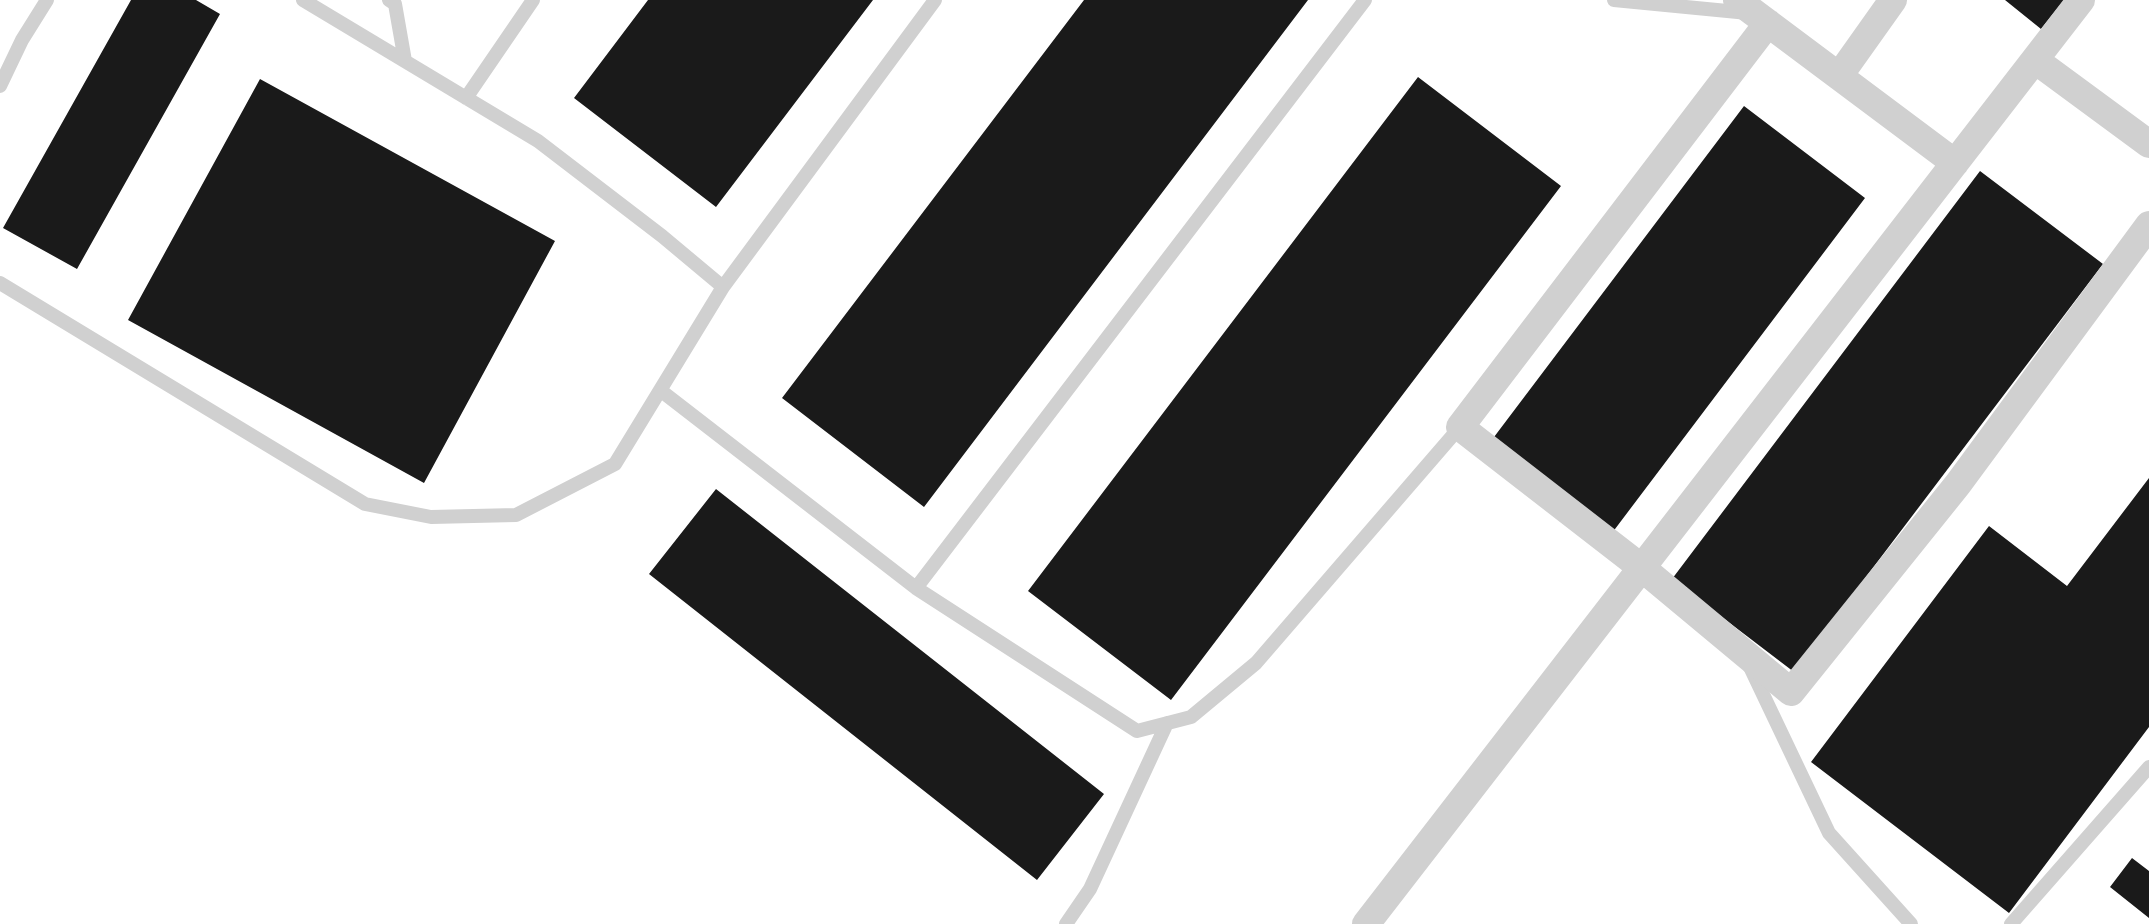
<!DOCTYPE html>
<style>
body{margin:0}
canvas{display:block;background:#fff}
</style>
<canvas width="2149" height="924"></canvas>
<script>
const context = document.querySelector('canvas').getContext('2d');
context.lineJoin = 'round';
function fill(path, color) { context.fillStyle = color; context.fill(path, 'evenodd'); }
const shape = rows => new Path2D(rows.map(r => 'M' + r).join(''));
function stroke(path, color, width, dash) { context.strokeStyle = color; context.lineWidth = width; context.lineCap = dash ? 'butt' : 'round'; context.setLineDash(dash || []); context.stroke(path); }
const building = shape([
 [131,0,196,0,220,14,77,269,3,228],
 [648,0,873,0,716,207,574,98],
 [1084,0,1308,0,924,507,782,398],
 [2005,0,2064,0,2041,29],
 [1418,77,1561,186,1171,700,1028,591],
 [260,79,555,241,424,483,128,320],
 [1744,106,1865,198,1612,533,1491,441],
 [1980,171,2103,264,1794,672,1672,579],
 [2149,478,2149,727,2009,913,1811,762,1989,526,2067,586],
 [716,489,1104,794,1037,880,649,574],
 [2132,858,2149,871,2149,918,2110,887]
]);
const lane = shape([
 [303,0,538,141,662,236,723,287],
 [389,0,395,4,405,61],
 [1614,0,1748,13],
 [0,86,22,40,47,0],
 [466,98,533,0],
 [0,283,365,504,431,517,516,515,615,464,723,287,935,0],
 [660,390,916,588,1137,731,1191,717,1256,663,1460,427],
 [916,588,1365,0],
 [1750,667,1829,833,1911,924],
 [1066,924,1090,889,1167,723],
 [2011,924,2149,767]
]);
const street = shape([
 [1737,0,1955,163],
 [1768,23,1460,427,1642,568,1791,692,1958,484,2149,225],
 [2035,60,2149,144],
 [1839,76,1893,0],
 [1366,924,2081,0]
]);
fill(building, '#1a1a1a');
stroke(lane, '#d0d0d0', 14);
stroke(street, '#d0d0d0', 28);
</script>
